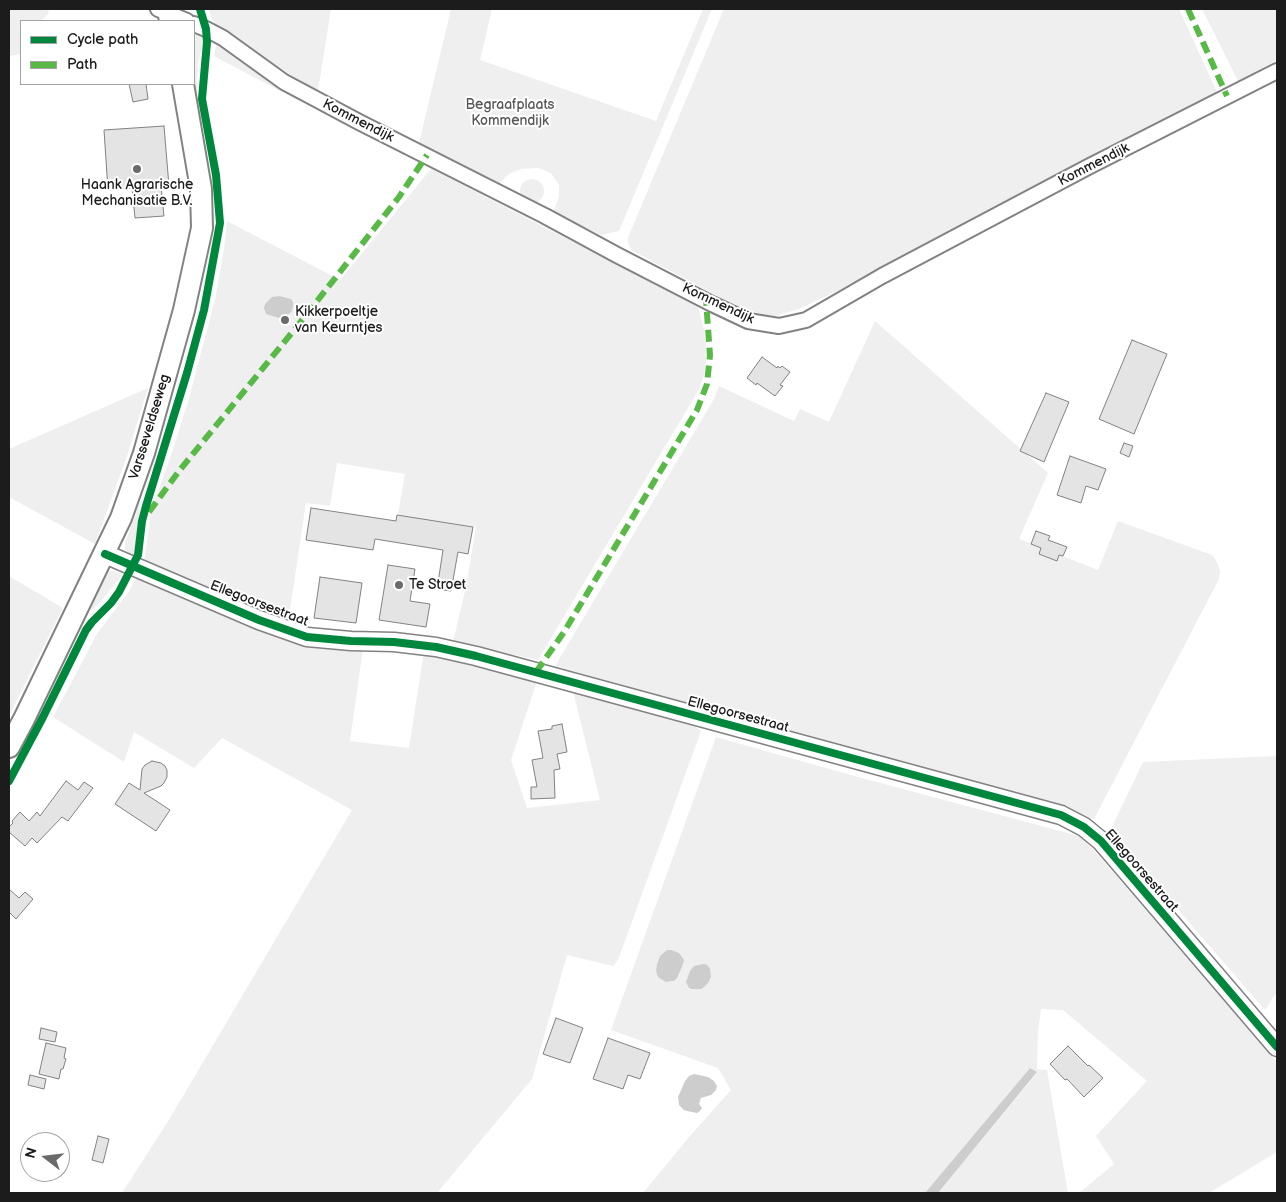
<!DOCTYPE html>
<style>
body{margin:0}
#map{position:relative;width:1286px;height:1202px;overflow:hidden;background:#fff;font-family:"Balsamiq Sans",sans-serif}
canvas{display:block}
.frame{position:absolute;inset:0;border:10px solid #1c1c1c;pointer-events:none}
.legend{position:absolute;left:20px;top:20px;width:175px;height:65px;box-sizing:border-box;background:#fff;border:1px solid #a4a4a4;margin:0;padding:6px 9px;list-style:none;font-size:15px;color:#1c1c1c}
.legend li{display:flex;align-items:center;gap:10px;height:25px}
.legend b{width:25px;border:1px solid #a4a4a4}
.north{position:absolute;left:20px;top:1132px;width:50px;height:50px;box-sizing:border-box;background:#fff;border:1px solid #a4a4a4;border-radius:50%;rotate:286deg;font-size:14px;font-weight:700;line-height:20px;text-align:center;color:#1c1c1c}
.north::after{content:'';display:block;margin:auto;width:18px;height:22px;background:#6b6b6b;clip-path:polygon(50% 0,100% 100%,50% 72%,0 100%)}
</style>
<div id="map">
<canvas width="1286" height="1202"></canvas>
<div class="frame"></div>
<ul class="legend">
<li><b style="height:6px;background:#00873e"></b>Cycle path</li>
<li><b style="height:6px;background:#58b947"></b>Path</li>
</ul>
<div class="north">N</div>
</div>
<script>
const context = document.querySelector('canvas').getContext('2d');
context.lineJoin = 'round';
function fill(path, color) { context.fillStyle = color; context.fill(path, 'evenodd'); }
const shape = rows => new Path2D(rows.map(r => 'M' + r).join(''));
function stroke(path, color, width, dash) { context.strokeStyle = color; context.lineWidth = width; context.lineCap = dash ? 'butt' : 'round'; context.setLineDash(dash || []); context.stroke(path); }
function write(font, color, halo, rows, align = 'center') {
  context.font = font + ' "Balsamiq Sans",sans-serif'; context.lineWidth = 4; context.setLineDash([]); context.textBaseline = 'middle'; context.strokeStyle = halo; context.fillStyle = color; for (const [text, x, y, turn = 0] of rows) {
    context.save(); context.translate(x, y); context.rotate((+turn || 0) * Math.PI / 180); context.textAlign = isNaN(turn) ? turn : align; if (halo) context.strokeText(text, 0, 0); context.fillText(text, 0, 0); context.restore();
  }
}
const green = shape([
 [9,9,49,9,48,14,41,21,21,21,21,54,9,56],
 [209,9,331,9,318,91,291,75,222,30,212,20],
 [451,9,492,9,480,60,656,121,703,9,712,9,619,231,601,235,553,212,559,197,559,185,551,173,538,168,521,169,509,174,499,184,419,143],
 [724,9,1179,9,1217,92,839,290,799,309,775,316,762,315,746,310,723,299,631,250,627,240],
 [1202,9,1277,9,1277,60,1238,81],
 [199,34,205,36,198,63,197,82,198,104,194,82,194,35],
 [217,41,253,68,299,101,214,56],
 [431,169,607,259,698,307,703,325,707,350,706,364,703,379,698,391,538,660,453,642,466,587,476,527,398,515,405,474,337,463,330,506,306,503,288,623,144,563,151,511,172,452,188,402,215,300,224,249,227,221,340,280],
 '520 191a12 12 0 1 1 24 0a12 12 0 1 1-24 0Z',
 [875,321,1048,473,1019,539,1098,570,1118,521,1212,555,1217,562,1220,571,1219,579,1094,819,555,666,714,399,719,386,794,421,800,409,829,422],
 [148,388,127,456,95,544,9,497,9,449],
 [141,499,135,551,134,558,125,550,125,543],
 [106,571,113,571,123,574,103,599,93,609,82,615],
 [9,576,63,608,9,716],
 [137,576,363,649,350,741,409,748,424,651,538,678,511,760,527,808,600,800,572,687,689,722,701,731,618,960,613,966,567,955,532,1079,437,1193,122,1193,170,1118,352,810,222,738,194,768,134,732,124,762,53,717,98,632,128,593],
 [716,737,858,777,1079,836,1093,849,1277,1062,1277,1152,1209,1193,1079,1193,1114,1164,1096,1136,1147,1081,1063,1010,1041,1009,1038,1030,1037,1069,1047,1070,1068,1193,938,1193,1037,1073,1030,1068,925,1193,643,1193,689,1137,731,1090,718,1068,611,1030],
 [660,956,682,967,677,978,662,980,659,978,657,975,656,970,657,964],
 [1277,756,1277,992,1265,1010,1110,831,1143,762]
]);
const water = shape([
 [279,296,291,299,293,302,293,306,292,311,289,314,279,318,266,314,264,308,265,304,272,297],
 [667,950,671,950,679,953,684,960,682,967,677,978,674,981,671,981,666,982,659,978,657,975,656,970,657,964,660,956],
 [704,964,707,965,710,968,711,977,708,983,704,987,701,989,692,989,689,988,686,982,690,971,694,966],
 [1030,1068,1037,1072,938,1193,925,1193],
 [694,1074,708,1077,714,1081,717,1086,716,1090,711,1095,701,1098,699,1104,702,1108,700,1111,697,1113,687,1111,684,1110,679,1105,678,1097,685,1081,689,1076]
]);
const building = shape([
 [129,84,146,84,148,99,133,102,129,84],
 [164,126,169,186,161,186,164,216,135,218,132,188,108,190,104,130,164,126],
 [1132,340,1167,354,1134,434,1099,419,1132,340],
 [762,357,777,368,778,366,780,368,782,366,790,372,780,385,783,386,775,396,757,383,756,385,747,378,762,357],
 [1046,393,1069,402,1044,462,1020,451,1046,393],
 [1124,443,1133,446,1129,457,1120,453,1124,443],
 [1070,456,1106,469,1098,490,1086,486,1081,503,1057,495,1070,456],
 [311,508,396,521,397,515,473,527,468,554,458,552,451,591,437,589,443,550,375,539,373,550,306,540,311,508],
 [1036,531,1050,536,1048,540,1067,547,1063,556,1059,555,1057,561,1039,554,1041,548,1031,544,1036,531],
 [388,565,415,569,410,601,430,604,426,627,379,620,388,565],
 [320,577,362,583,356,623,314,618,320,577],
 [562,724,567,752,557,754,560,769,554,770,555,798,531,799,531,787,537,787,532,760,543,758,538,731,552,729,552,726,562,724],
 [152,761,161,763,165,766,167,770,167,777,164,783,161,786,144,793,170,810,156,831,115,804,129,783,140,790,142,769,145,765,152,761],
 [66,781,78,790,84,782,93,788,68,821,62,817,37,843,32,838,25,846,9,832,9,827,13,823,12,821,20,812,29,821,37,812,40,816,66,781],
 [9,889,19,898,25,892,33,899,16,919,9,912,9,889],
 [556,1018,583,1028,570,1063,543,1054,556,1018],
 [41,1028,57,1032,55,1042,39,1039,41,1028],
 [608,1038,650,1053,640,1079,628,1075,623,1089,593,1079,608,1038],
 [46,1043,66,1048,64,1058,66,1059,63,1069,61,1069,59,1079,39,1074,46,1043],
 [1068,1046,1088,1066,1089,1065,1103,1078,1084,1097,1067,1079,1065,1080,1050,1064,1068,1046],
 [30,1075,46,1079,44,1089,28,1085,30,1075],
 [98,1136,109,1139,103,1163,92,1160,98,1136]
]);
const minor = shape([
 [158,9,187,21],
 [194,24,206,29,223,38,284,82,359,122,545,216,617,255,712,304,748,321,779,326,806,320,882,276,1088,167,1277,71]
]);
const tertiary = shape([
 [105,554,259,620,307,637,351,641,394,642,436,647,476,656,1061,815,1084,827,1101,841,1277,1047]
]);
const secondary = shape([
 [168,9,170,21],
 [9,747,24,719,121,518,144,453,184,310,202,228,201,189,183,84]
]);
const quiet = shape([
 [1188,9,1227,96],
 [149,512,179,471,299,324,399,197,427,155],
 [536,672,564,632,697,410,707,384,710,355,706,300]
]);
const cycleway = shape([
 [105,554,259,620,307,637,351,641,394,642,436,647,476,656,1061,815,1084,827,1101,841,1277,1047],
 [9,781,43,717,86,630,92,622,111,603,119,592,138,555,142,521,146,506,187,373,204,310,220,223,216,175,202,99,207,42,206,29,200,9]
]);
const markers = [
 [137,169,5,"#6b6b6b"],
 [285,320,5,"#6b6b6b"],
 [399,585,5,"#6b6b6b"]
];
const parkNames = [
 ["Begraafplaats",510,105],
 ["Kommendijk",510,121]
];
const streetNames = [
 ["Kommendijk",358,121,27],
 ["Kommendijk",1094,165,-27],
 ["Kommendijk",718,304,25],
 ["Varsseveldseweg",150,427,-73],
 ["Ellegoorsestraat",259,604,21],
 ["Ellegoorsestraat",738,715,15],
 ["Ellegoorsestraat",1141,871,49]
];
const poiNames = [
 ["Haank Agrarische",137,185,"center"],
 ["Mechanisatie B.V.",137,201,"center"],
 ["Kikkerpoeltje",295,312],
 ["van Keurntjes",295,328],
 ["Te Stroet",409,585]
];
fill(green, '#efefef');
fill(water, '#cdcdcd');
fill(building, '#e4e4e4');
stroke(building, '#828282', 1);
stroke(minor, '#828282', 18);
stroke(tertiary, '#828282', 21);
stroke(secondary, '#828282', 24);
stroke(minor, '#fff', 14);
stroke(tertiary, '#fff', 18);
stroke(secondary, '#fff', 20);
stroke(quiet, '#58b947', 6, [12, 6]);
stroke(cycleway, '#00873e', 8);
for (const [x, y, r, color] of markers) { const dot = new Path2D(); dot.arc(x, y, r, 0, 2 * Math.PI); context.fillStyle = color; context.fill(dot); stroke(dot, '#fff', 2); }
write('14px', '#575757', '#fff', parkNames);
write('14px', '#1c1c1c', '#fff', streetNames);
write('14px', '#1c1c1c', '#fff', poiNames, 'left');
</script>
